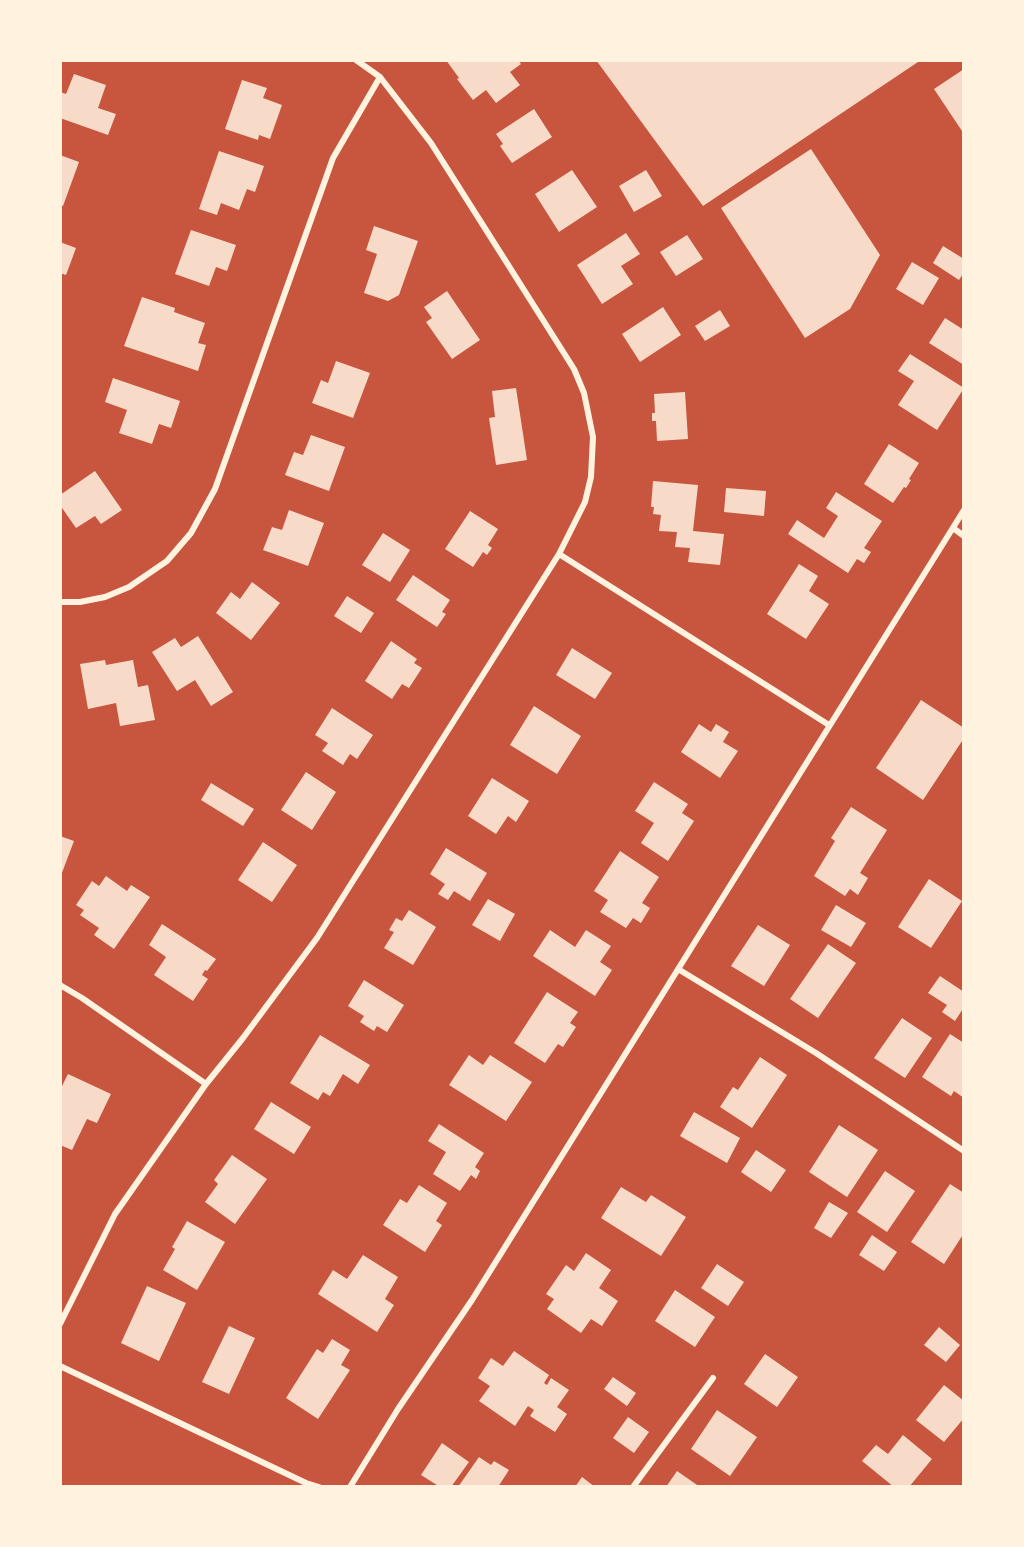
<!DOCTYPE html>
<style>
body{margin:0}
#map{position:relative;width:1024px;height:1547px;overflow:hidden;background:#c8553d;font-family:Spectral,serif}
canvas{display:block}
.frame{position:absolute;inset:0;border:62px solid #fff3e0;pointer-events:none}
</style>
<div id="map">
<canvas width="1024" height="1547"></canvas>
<div class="frame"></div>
</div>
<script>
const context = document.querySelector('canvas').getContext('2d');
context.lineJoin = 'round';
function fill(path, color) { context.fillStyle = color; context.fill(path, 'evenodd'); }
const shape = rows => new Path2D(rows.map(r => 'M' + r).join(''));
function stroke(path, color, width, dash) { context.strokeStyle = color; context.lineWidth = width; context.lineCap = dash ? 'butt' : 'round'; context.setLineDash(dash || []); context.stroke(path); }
const building = shape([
 [446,60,518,60,521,64,510,72,520,85,496,103,486,90,473,100,457,79,459,78],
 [596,60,921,60,703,206],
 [964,69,964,134,934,89],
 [74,74,106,85,98,108,116,114,108,135,60,118,60,92,66,94],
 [242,80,267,88,263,98,282,105,270,139,259,135,258,140,225,129],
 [534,109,552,137,512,163,500,146,503,144,496,134],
 [811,149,880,255,850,309,805,338,721,208],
 [219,151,264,166,255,192,247,189,239,210,221,203,217,215,199,209],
 [60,155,79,162,63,206,60,205],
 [572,170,597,207,559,232,535,194],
 [646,170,662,196,634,212,619,186],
 [374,226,418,241,399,295,388,301,364,293,377,254,366,250],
 [191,230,236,245,227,271,216,267,209,286,175,274],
 [626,233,640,254,621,266,633,284,602,304,577,265],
 [687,235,703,259,676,276,660,252],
 [60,242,76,248,66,275,60,273],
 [943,246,964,259,964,272,959,280,933,263],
 [912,262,939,278,923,305,896,289],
 [447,291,480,340,452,359,426,322,432,318,424,307],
 [142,297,175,308,174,312,205,323,198,343,206,345,198,371,124,346],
 [663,307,681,335,640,362,622,334],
 [720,310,730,326,705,341,695,326],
 [945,318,964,330,964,365,929,343],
 [910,354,964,388,937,430,898,405,914,381,898,371],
 [336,361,370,373,353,418,312,403,321,380,328,383],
 [113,378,180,401,171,428,159,424,152,444,119,433,127,410,105,402],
 [516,388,527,460,496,465,489,418,495,417,492,391],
 [685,392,688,439,657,441,656,421,652,421,652,413,655,413,654,394],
 [311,435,345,447,329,491,285,475,294,452,303,455],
 [889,444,919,463,909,479,911,480,906,488,904,487,893,503,864,484],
 [95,471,122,510,101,524,95,516,76,528,60,505,60,495],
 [653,481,698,485,693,531,724,534,720,565,688,562,690,548,675,547,677,532,659,531,661,515,653,514,654,507,651,507],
 [726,488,766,491,764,516,724,512],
 [836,492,882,521,864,548,871,552,864,563,857,559,848,573,788,534,797,520,824,538,838,516,826,508],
 [289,510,324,523,308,566,263,550,272,527,282,530],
 [470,511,498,529,488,545,492,548,487,555,483,552,473,567,445,549],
 [383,533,410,550,390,582,362,565],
 [799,564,818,576,809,591,829,604,806,639,767,614],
 [413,575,450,600,442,612,446,614,437,627,396,600],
 [252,582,280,603,251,640,216,613,231,592,240,599],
 [347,596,374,613,361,633,334,616],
 [198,636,233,692,211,706,195,680,177,691,152,652,175,638,181,647],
 [391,641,417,659,414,663,422,668,409,688,402,684,392,699,365,681],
 [572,648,612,673,595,699,556,675],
 [105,660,106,665,133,660,138,687,148,685,155,720,120,726,116,703,88,709,80,664],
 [921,700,964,728,964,738,923,800,876,768],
 [534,706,581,736,557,774,510,745],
 [332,708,373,735,357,759,350,754,343,765,322,751,328,743,315,735],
 [699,724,711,732,716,724,729,732,723,742,738,751,720,778,681,752],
 [306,772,336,792,312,830,281,810],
 [492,778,529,801,516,822,508,816,496,834,468,816],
 [654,782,688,804,682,813,694,821,668,861,641,843,654,823,635,811],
 [211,783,254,809,243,826,201,800],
 [851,807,887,830,860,873,868,878,858,895,850,889,845,896,814,876,835,841,831,838],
 [60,836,74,841,60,878],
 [263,842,297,865,272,902,238,880],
 [446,848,487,873,470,901,454,891,448,900,438,894,445,884,430,874],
 [620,851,659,877,642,903,650,908,641,923,633,918,626,928,600,912,608,900,594,891],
 [106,876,127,891,131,885,150,897,114,949,94,935,99,928,80,915,84,910,76,905,92,881,99,886],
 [929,879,962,901,931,948,898,927],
 [488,899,515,914,500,941,472,925],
 [836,905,866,923,851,947,821,930],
 [409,910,436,927,413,965,384,948,394,932,389,930,396,918,402,921],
 [162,924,216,959,207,971,205,970,202,975,208,979,193,1001,154,975,166,957,149,945],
 [758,925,790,945,764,986,731,966],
 [550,930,575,947,586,930,611,946,600,962,612,970,595,996,533,956],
 [828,944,856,963,818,1018,790,999],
 [940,976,964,992,964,1007,955,1021,942,1012,947,1005,928,993],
 [364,980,404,1005,387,1032,377,1026,374,1031,360,1022,364,1016,348,1006],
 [547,992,578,1012,570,1023,576,1027,563,1047,558,1044,545,1063,514,1043],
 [902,1018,932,1038,905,1078,874,1058],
 [950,1034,964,1043,964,1098,954,1091,951,1096,922,1077],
 [320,1035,370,1065,358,1084,343,1074,330,1096,323,1092,318,1100,290,1083],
 [469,1055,483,1065,490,1055,532,1082,506,1121,449,1085],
 [760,1057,787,1075,752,1128,720,1107,733,1087,738,1090],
 [68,1074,111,1094,97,1123,87,1119,72,1150,60,1145,60,1090],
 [271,1102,311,1127,294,1154,254,1129],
 [694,1112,740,1138,727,1163,680,1136],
 [439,1124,484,1153,475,1167,480,1171,476,1179,471,1175,460,1191,433,1174,446,1152,428,1141],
 [839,1125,878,1150,847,1197,809,1172],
 [756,1150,786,1170,771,1192,741,1172],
 [232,1155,267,1179,235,1224,205,1202,218,1184,214,1180],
 [885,1171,915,1191,887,1232,857,1212],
 [950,1184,964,1193,964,1233,944,1264,911,1242],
 [419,1185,447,1203,436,1221,442,1225,425,1252,383,1225,400,1199,407,1203],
 [621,1187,646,1202,651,1195,686,1217,661,1256,601,1218],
 [829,1202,848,1213,831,1238,814,1228],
 [187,1221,225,1242,197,1290,163,1270,175,1249,172,1247],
 [872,1235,897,1252,884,1271,859,1255],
 [586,1253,611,1270,599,1288,618,1301,602,1326,591,1319,581,1333,547,1309,554,1299,546,1294,566,1265,574,1271],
 [363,1255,398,1277,385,1299,394,1305,377,1332,318,1294,333,1270,347,1279],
 [717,1264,744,1282,728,1306,701,1288],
 [147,1286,186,1303,159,1361,121,1343],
 [675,1290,715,1317,695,1347,655,1321],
 [229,1326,255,1338,229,1394,202,1382],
 [939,1327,960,1345,946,1362,924,1345],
 [332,1339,350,1350,341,1365,350,1370,318,1419,286,1398,317,1349,323,1353],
 [514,1351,549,1375,544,1383,547,1385,551,1378,569,1390,557,1407,567,1414,555,1432,530,1416,534,1410,528,1406,515,1426,479,1401,490,1386,478,1378,491,1358,503,1366],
 [765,1354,798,1377,777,1407,744,1384],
 [613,1377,636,1393,627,1406,604,1389],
 [944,1385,964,1401,964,1418,944,1442,916,1420],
 [717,1410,757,1437,730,1476,691,1449],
 [628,1417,649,1432,634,1453,613,1438],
 [903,1435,932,1459,909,1487,894,1487,862,1461,876,1445,888,1454],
 [442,1443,469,1462,451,1487,440,1487,421,1475],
 [479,1457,491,1465,494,1461,509,1470,498,1487,458,1487],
 [677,1471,700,1487,666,1487],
 [582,1477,595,1487,575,1487]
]);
const minor = shape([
 [953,528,964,536],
 [559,554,829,725],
 [60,602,80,602,105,597,129,587,167,561,191,533,215,489,333,158,380,77],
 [678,969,816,1053,964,1151],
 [60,985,82,998,206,1084],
 [60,1324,115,1214,206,1084,243,1038,317,938,559,554,585,502,591,477,593,437,584,393,574,369,431,143,380,77,356,60],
 [60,1366,306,1483,319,1487],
 [350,1487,398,1409,472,1300,964,510],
 [633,1487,713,1378]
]);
fill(building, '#f7dbc8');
stroke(minor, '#fff3e0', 6);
</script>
